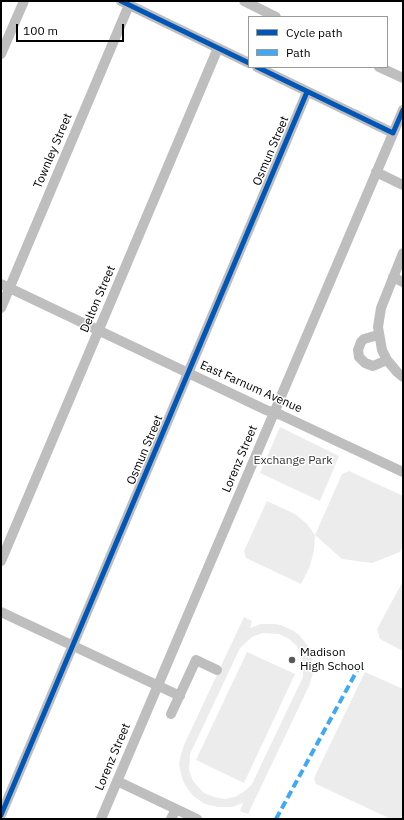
<!DOCTYPE html>
<style>
body{margin:0}
#map{position:relative;width:404px;height:820px;overflow:hidden;background:#fff;font-family:"IBM Plex Sans",sans-serif}
canvas{display:block}
.frame{position:absolute;inset:0;border:2px solid #000;pointer-events:none}
.legend{position:absolute;left:248px;top:16px;width:140px;height:52px;box-sizing:border-box;background:#fff;border:1px solid #999;margin:0;padding:5px 7px;list-style:none;font-size:12px;color:#000}
.legend li{display:flex;align-items:center;gap:8px;height:20px}
.legend b{width:20px;border:1px solid #999}
.scale{position:absolute;left:16px;top:24px;width:108px;height:18px;box-sizing:border-box;border:2px solid #000;border-top:0;padding-left:5px;font-size:12px;line-height:14px;white-space:nowrap;color:#000;-webkit-text-stroke:3px #fff;paint-order:stroke}
</style>
<div id="map">
<canvas width="404" height="820"></canvas>
<div class="frame"></div>
<ul class="legend">
<li><b style="height:5px;background:#0057b8"></b>Cycle path</li>
<li><b style="height:5px;background:#3fa9f5"></b>Path</li>
</ul>
<div class="scale">100 m</div>
</div>
<script>
const context = document.querySelector('canvas').getContext('2d');
context.lineJoin = 'round';
function fill(path, color) { context.fillStyle = color; context.fill(path, 'evenodd'); }
const shape = rows => new Path2D(rows.map(r => 'M' + r).join(''));
function stroke(path, color, width, dash) { context.strokeStyle = color; context.lineWidth = width; context.lineCap = dash ? 'butt' : 'round'; context.setLineDash(dash || []); context.stroke(path); }
function write(font, color, halo, rows, align = 'center') {
  context.font = font + ' "IBM Plex Sans",sans-serif'; context.lineWidth = 3; context.setLineDash([]); context.textBaseline = 'middle'; context.strokeStyle = halo; context.fillStyle = color; for (const [text, x, y, turn = 0] of rows) {
    context.save(); context.translate(x, y); context.rotate((+turn || 0) * Math.PI / 180); context.textAlign = isNaN(turn) ? turn : align; if (halo) context.strokeText(text, 0, 0); context.fillText(text, 0, 0); context.restore();
  }
}
const green = shape([
 [280,427,339,456,320,501,260,473],
 [349,471,403,496,403,545,400,552,372,563,342,559,315,535,314,550,310,566,301,584,246,558,244,551,267,501,295,514,307,524,315,535,342,474],
 [403,581,403,651,380,639,377,629],
 [244,617,252,621,250,628,261,624,275,624,281,625,294,631,299,635,308,646,311,653,313,666,313,673,309,686,248,814,240,811,243,803,232,807,218,807,205,804,193,796,185,785,182,778,179,765,180,758,184,745],
 [263,633,279,634,289,639,297,646,303,661,303,677,252,784,245,791,235,797,225,799,214,797,204,793,193,781,189,770,190,754,240,648,252,637],
 [247,652,295,674,244,783,196,760],
 [365,672,403,689,403,819,391,819,316,784,314,778]
]);
const minor = shape([
 [121,1,249,63],
 [244,1,276,17],
 [1,54,24,1],
 [257,67,393,133],
 [379,67,403,78],
 [376,172,403,185],
 [403,253,381,308,378,327,382,350,387,360,397,372,403,377],
 [393,277,403,282],
 [1,284,266,410,281,415,403,472],
 [1,308,129,5],
 [378,335,364,339,361,342,358,350,359,357,365,363,373,366,387,360],
 [1,561,218,48],
 [1,612,180,696],
 [171,714,196,660,217,670],
 [117,781,197,819],
 [1,815,307,92],
 [101,819,403,110],
 [171,819,176,809]
]);
const quiet = shape([
 [276,819,359,667]
]);
const cycleway = shape([
 [121,1,249,63],
 [257,67,393,133,403,110],
 [1,815,307,92]
]);
const markers = [
 [292,660,4,"#595959"]
];
const streetNames = [
 ["Townley Street",53,151,-67],
 ["Osmun Street",271,151,-67],
 ["Delton Street",98,299,-67],
 ["East Farnum Avenue",251,387,24],
 ["Osmun Street",145,450,-67],
 ["Lorenz Street",240,459,-67],
 ["Lorenz Street",113,757,-67]
];
const parkNames = [
 ["Exchange Park",293,461]
];
const poiNames = [
 ["Madison",300,653],
 ["High School",300,667]
];
fill(green, '#ececec');
stroke(minor, '#bebebe', 10);
stroke(quiet, '#3fa9f5', 4, [8, 4]);
stroke(cycleway, '#0057b8', 5);
for (const [x, y, r, color] of markers) { const dot = new Path2D(); dot.arc(x, y, r, 0, 2 * Math.PI); context.fillStyle = color; context.fill(dot); stroke(dot, '#fff', 1.5); }
write('12px', '#000', '#fff', streetNames);
write('12px', '#333', '#fff', parkNames);
write('12px', '#000', '#fff', poiNames, 'left');
</script>
